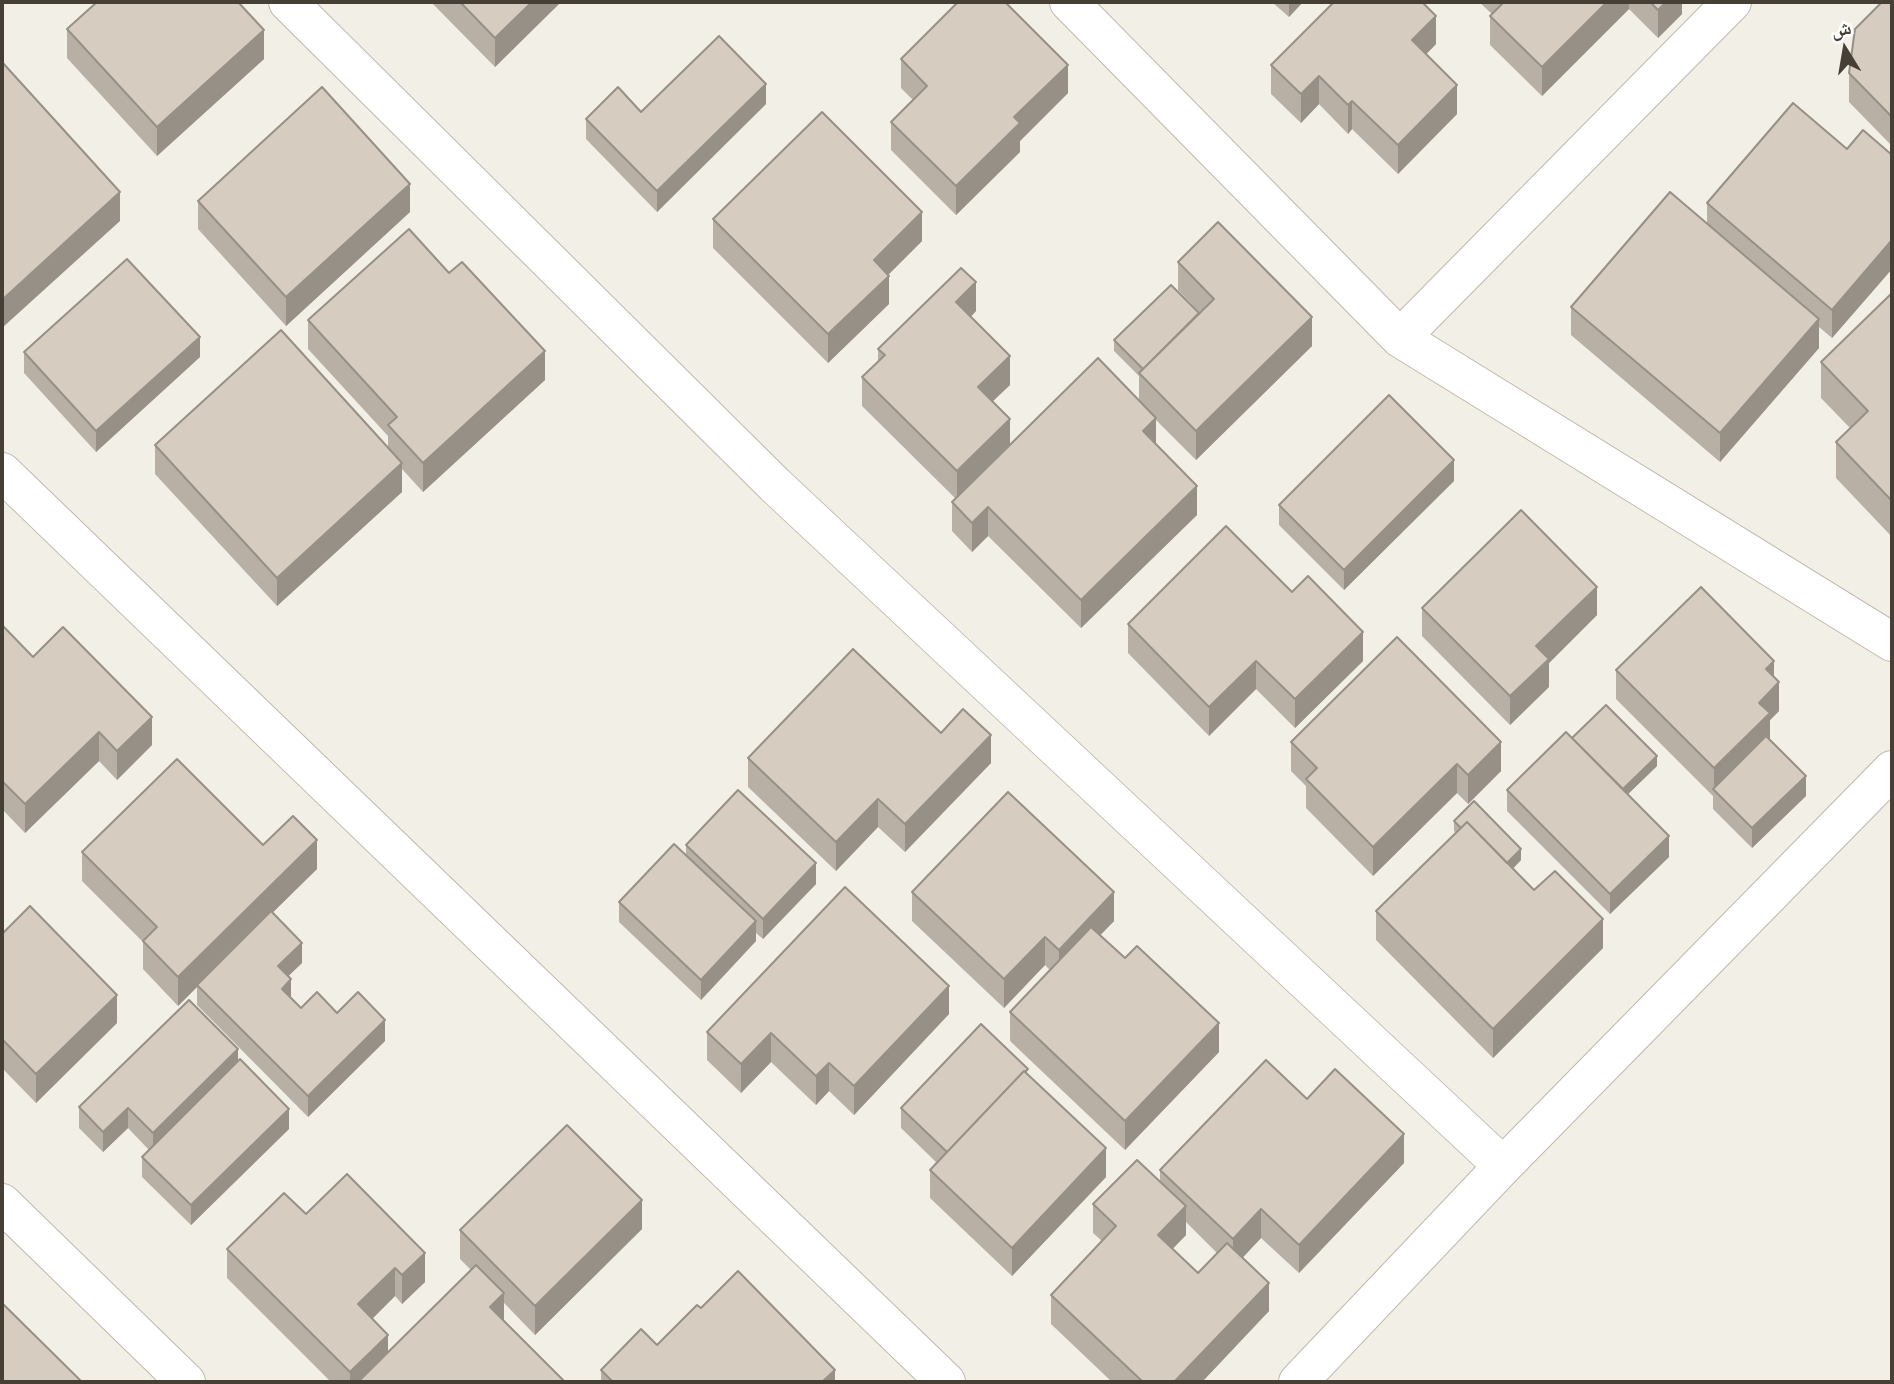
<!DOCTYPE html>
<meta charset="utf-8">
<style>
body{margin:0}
#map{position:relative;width:1894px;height:1384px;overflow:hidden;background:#f2efe7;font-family:"Open Sans","Noto Naskh Arabic",sans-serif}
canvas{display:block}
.frame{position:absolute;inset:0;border:4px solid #453f36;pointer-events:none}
.north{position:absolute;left:1810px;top:14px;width:70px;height:70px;-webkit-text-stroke:5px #fff;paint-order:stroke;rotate:349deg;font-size:19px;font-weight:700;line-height:28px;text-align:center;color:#453f36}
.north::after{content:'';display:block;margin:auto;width:24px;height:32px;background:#453f36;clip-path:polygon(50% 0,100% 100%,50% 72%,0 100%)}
</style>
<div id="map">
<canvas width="1894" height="1384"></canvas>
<div class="frame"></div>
<div class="north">ش</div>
</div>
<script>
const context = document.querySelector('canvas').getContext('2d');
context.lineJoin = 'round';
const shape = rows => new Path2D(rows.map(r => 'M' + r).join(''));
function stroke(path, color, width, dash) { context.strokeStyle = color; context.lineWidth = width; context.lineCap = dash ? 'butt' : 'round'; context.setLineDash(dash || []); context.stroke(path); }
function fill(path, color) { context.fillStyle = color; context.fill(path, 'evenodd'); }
const minor = shape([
 [288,2,775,485,1503,1166],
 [1069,2,1400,338,1892,642],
 [1400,338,1732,2],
 [2,472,946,1382],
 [2,1203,186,1382],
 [1298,1382,1503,1166,1892,770]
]);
const wall = shape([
 [431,2,561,2,495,67],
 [1272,2,1303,2,1289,17],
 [1479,2,1682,2,1682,14,1658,38,1629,9,1542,96,1490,45,1490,16,1492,14],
 [1892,2,1892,146,1849,102,1849,73],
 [67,29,264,59,157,156,67,58],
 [1436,44,1426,54,1457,114,1398,174,1352,129,1348,134,1319,104,1301,123,1271,94,1271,65],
 [901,59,1068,93,1020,141,1020,152,956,215,891,150,891,122,913,100,901,88],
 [766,104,657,212,586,139,586,119,641,112],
 [1847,149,1892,155,1892,269,1832,338,1819,327,1819,348,1720,462,1571,335,1571,307,1707,224,1707,203],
 [198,201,410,212,286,326,198,229],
 [713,219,922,241,888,275,889,304,828,363,713,248],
 [1178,262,1312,346,1196,460,1156,420,1156,444,1197,515,1081,628,988,536,972,552,952,531,952,502,956,499,862,406,862,377,878,361,878,349,976,311,971,317,1010,385,993,401,1010,445,1139,400,1139,376,1114,351,1114,340,1200,313,1178,290],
 [1892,293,1892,537,1836,478,1836,442,1850,428,1821,398,1821,362],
 [308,320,545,380,423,492,402,469,402,492,277,606,155,474,155,445,388,448,388,436,308,349],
 [24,352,200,357,96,452,24,373],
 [1454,481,1344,590,1279,525,1279,505],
 [1422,608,1597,615,1549,663,1549,687,1510,725,1422,636],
 [1128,624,1363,661,1295,728,1256,689,1209,736,1128,653],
 [2,625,33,657,152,745,117,780,99,761,25,833,2,809],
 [1616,670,1774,677,1779,711,1770,720,1770,740,1806,796,1752,848,1713,809,1713,796,1616,699],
 [941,733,991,763,905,852,878,827,836,871,748,787,748,758],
 [1572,738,1657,766,1628,794,1669,857,1610,914,1507,811,1507,790],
 [1291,742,1501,771,1468,804,1457,793,1373,876,1306,808,1306,786,1291,771],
 [1454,821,1521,860,1513,869,1534,890,1603,948,1493,1058,1376,940,1376,911,1456,833,1454,831],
 [263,845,317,869,272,913,302,963,288,976,291,998,301,1008,337,1013,385,1041,308,1117,197,1005,197,987,178,1006,143,969,143,942,82,881,82,852],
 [686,845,816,884,763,939,756,933,756,941,701,1000,619,922,619,902,686,854],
 [912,892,1114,921,1100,935,1219,1052,1125,1150,1010,1041,1010,1012,1050,970,1045,965,1004,1008,912,921],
 [2,934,117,1023,36,1103,2,1068],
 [949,1014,854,1115,829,1091,816,1105,771,1062,741,1093,707,1060,707,1032],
 [238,1061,289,1129,191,1225,142,1177,142,1157,149,1150,128,1128,103,1152,79,1128,79,1107],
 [1307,1099,1404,1163,1299,1273,1261,1238,1242,1258,1269,1311,1202,1382,1112,1382,1051,1324,1051,1295,1102,1241,1093,1233,1093,1204,1160,1182,1160,1170],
 [1186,1222,1217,1253,1198,1273,1172,1249,1186,1235],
 [901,1108,1106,1177,1012,1276,930,1198,930,1170,936,1162,901,1128],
 [306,1214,425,1282,402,1304,395,1296,372,1319,388,1352,471,1270,460,1259,460,1230,642,1229,535,1335,504,1303,504,1321,565,1382,331,1382,227,1278,227,1249],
 [701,1308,835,1382,601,1382,601,1370,657,1345]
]);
const shadedWall = shape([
 [532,2,561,2,495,67,495,38],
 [1289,2,1303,2,1289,17],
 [1607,2,1629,2,1629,9,1542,96,1542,67],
 [1666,2,1682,2,1682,14,1658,38,1658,10],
 [1436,16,1436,44,1412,69,1412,40],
 [264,30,264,59,157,156,157,127],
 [1068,65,1068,93,1020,141,1020,152,956,215,956,186,1014,117],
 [1319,76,1319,104,1301,123,1301,94],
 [766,84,766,104,657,212,657,191],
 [1457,85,1457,114,1398,174,1398,145],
 [1352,101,1352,129,1348,134,1348,105],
 [410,184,410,212,286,326,286,297],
 [120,192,120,221,2,328,2,300],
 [922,212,922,241,874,289,874,260],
 [1892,240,1892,269,1832,338,1832,310],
 [889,276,889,304,828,363,828,334],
 [976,282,976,311,956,331,956,302],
 [1312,317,1312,346,1196,460,1196,431],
 [1819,319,1819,348,1720,462,1720,433],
 [200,337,200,357,96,452,96,431],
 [545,351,545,380,423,492,423,463],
 [1010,356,1010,385,978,415,978,387],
 [1156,418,1156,446,1143,431],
 [1010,419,1010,447,957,500,957,471],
 [1454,460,1454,481,1344,590,1344,570],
 [402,463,402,492,277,606,277,578],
 [1197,486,1197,515,1081,628,1081,600],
 [988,507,988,536,972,552,972,523],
 [1597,587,1597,615,1549,663,1549,687,1510,725,1510,696,1536,646],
 [1363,632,1363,661,1295,728,1295,699],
 [1256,661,1256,689,1209,736,1209,707],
 [1774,661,1774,687,1779,682,1779,711,1770,720,1770,742,1714,790,1714,768,1759,703,1766,669],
 [152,717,152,745,117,780,117,751],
 [99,732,99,761,25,833,25,804],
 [991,735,991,763,905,852,905,824],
 [1501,742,1501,771,1468,804,1468,775],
 [1657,756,1657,766,1623,799,1623,789],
 [1457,764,1457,793,1373,876,1373,847],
 [1806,776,1806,796,1752,848,1752,828],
 [878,799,878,827,836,871,836,842],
 [1669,836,1669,857,1610,914,1610,894],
 [317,840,317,869,198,986,197,985,197,987,178,1006,178,977],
 [1521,849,1521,860,1502,879,1502,869],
 [816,863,816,884,763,939,763,919],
 [1114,892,1114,921,1059,978,1059,950],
 [1603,919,1603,948,1493,1058,1493,1029],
 [756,921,756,941,701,1000,701,980],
 [1045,937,1045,965,1004,1008,1004,979],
 [302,943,302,963,278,986,278,966],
 [291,979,291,999,282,989],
 [949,986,949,1014,854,1115,854,1086],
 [117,995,117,1023,36,1103,36,1074],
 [385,1020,385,1041,308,1117,308,1096],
 [1219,1023,1219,1052,1125,1150,1125,1121],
 [771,1033,771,1062,741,1093,741,1064],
 [238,1049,238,1069,153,1153,153,1133],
 [829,1063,829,1091,816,1105,816,1076],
 [128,1108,128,1128,103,1152,103,1132],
 [289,1109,289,1129,191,1225,191,1205],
 [1404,1134,1404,1163,1299,1273,1299,1245],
 [1106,1148,1106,1177,1012,1276,1012,1248],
 [642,1200,642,1229,535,1335,535,1306],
 [1186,1206,1186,1235,1158,1264,1158,1235],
 [1261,1209,1261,1238,1233,1268,1233,1239],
 [425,1253,425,1282,402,1304,402,1275],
 [395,1268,395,1296,358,1333,358,1304],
 [1269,1283,1269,1311,1202,1382,1174,1382],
 [504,1293,504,1322,490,1307],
 [388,1335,388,1363,369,1382,350,1382,350,1372],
 [835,1370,835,1382,822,1382]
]);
const building = shape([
 [97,2,238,2,264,30,157,127,67,29,97,2],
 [460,2,532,2,495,38,460,2],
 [958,2,1005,2,1068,65,1014,117,1020,123,956,186,891,122,927,86,901,59,958,2],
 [1334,2,1422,2,1436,16,1412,40,1457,85,1398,145,1352,101,1348,105,1319,76,1301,94,1271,65,1334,2],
 [1504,2,1607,2,1542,67,1490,16,1504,2],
 [1650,2,1666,2,1658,10,1650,2],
 [1882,2,1892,2,1892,117,1849,73,1855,29,1882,2],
 [719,36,766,84,657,191,586,119,618,87,641,112,719,36],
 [2,62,120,192,2,300,2,62],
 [322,87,410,184,286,297,198,201,322,87],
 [1793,103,1847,149,1863,130,1892,155,1892,240,1832,310,1707,203,1793,103],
 [822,112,922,212,874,260,889,276,828,334,713,219,822,112],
 [1670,192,1819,319,1720,433,1571,307,1670,192],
 [1218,222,1312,317,1196,431,1139,373,1214,299,1178,262,1218,222],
 [409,229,449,273,462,262,545,351,423,463,388,425,397,417,308,320,409,229],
 [127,259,200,337,96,431,24,352,127,259],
 [961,268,976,282,956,302,1010,356,978,387,1010,419,957,471,862,377,885,355,878,349,961,268],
 [1171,285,1199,313,1143,369,1114,340,1171,285],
 [1892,293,1892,501,1836,442,1868,411,1821,362,1892,293],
 [281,330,402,463,277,578,155,445,281,330],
 [1098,358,1156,418,1143,431,1197,486,1081,600,988,507,972,523,952,502,1098,358],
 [1389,395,1454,460,1344,570,1279,505,1389,395],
 [1521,510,1597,587,1536,646,1549,659,1510,696,1422,608,1521,510],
 [1226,526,1292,592,1308,576,1363,632,1295,699,1256,661,1209,707,1128,624,1226,526],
 [1701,587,1774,661,1766,669,1779,682,1759,703,1770,713,1714,768,1616,670,1701,587],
 [2,625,33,657,63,627,152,717,117,751,99,732,25,804,2,781,2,625],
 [1397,637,1501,742,1468,775,1457,764,1373,847,1306,779,1317,768,1291,742,1397,637],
 [853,649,941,733,963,709,991,735,905,824,878,799,836,842,748,758,853,649],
 [1606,705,1657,756,1623,789,1572,738,1606,705],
 [1566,732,1669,836,1610,894,1507,790,1566,732],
 [1766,736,1806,776,1752,828,1713,789,1766,736],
 [177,759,263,845,293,816,317,840,178,977,143,941,157,927,82,852,177,759],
 [738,790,816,863,763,919,686,845,738,790],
 [1008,792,1114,892,1059,950,1045,937,1004,979,912,892,1008,792],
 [1474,801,1521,849,1507,863,1467,822,1461,828,1454,821,1474,801],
 [1467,822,1534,890,1555,871,1603,919,1493,1029,1376,911,1467,822],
 [674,844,756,921,701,980,619,902,674,844],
 [845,887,949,986,854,1086,829,1063,816,1076,771,1033,741,1064,707,1032,845,887],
 [30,906,117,995,36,1074,2,1039,2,934,30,906],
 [271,911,302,943,278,966,291,979,282,989,301,1008,317,992,337,1013,358,992,385,1020,308,1096,197,985,271,911],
 [1091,927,1125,958,1137,946,1219,1023,1125,1121,1010,1012,1091,927],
 [189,1000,238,1049,153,1133,128,1108,103,1132,79,1107,189,1000],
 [981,1024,1028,1069,1025,1072,1024,1071,947,1152,901,1108,981,1024],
 [240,1059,289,1109,191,1205,142,1157,240,1059],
 [1266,1060,1307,1099,1335,1069,1404,1134,1299,1245,1261,1209,1233,1239,1160,1170,1266,1060],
 [1024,1071,1106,1148,1012,1248,930,1170,1024,1071],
 [567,1125,642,1200,535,1306,460,1230,567,1125],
 [1137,1160,1186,1206,1158,1235,1198,1273,1227,1243,1269,1283,1174,1382,1143,1382,1051,1295,1116,1226,1093,1204,1137,1160],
 [347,1174,425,1253,402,1275,395,1268,358,1304,388,1335,350,1372,227,1249,284,1193,306,1214,347,1174],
 [476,1265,504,1293,490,1307,565,1382,358,1382,476,1265],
 [738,1271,835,1370,822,1382,639,1382,637,1381,636,1382,613,1382,601,1370,641,1329,657,1345,697,1305,701,1308,738,1271],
 [2,1303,82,1382,2,1382,2,1303]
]);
stroke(minor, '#c0b9ad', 40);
stroke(minor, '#fff', 38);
fill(wall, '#b8b0a5');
fill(shadedWall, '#969086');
fill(building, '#d6cdc0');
stroke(building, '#969086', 2);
</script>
